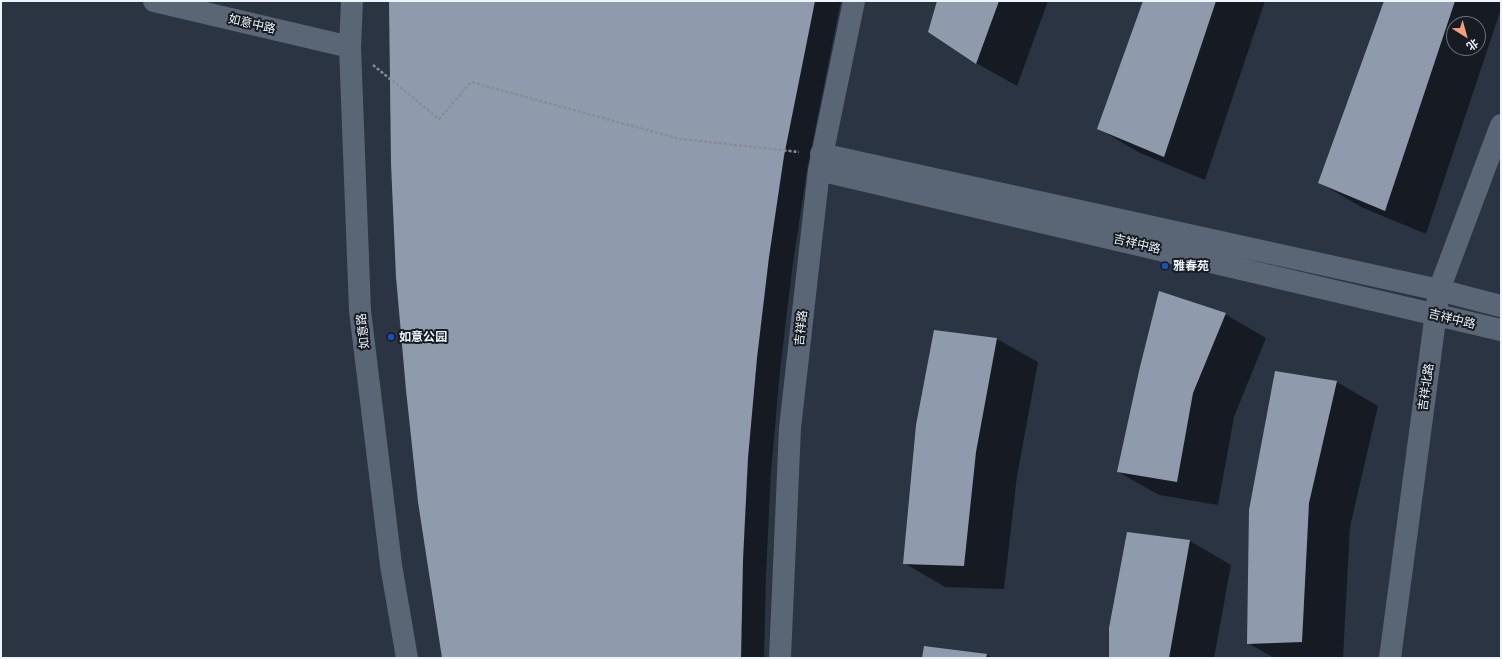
<!DOCTYPE html>
<meta charset="utf-8">
<style>
body{margin:0}
#map{position:relative;width:1502px;height:659px;overflow:hidden;background:#2a3442;font-family:"Golos Text","Noto Sans SC",sans-serif}
canvas{display:block}
.frame{position:absolute;inset:0;border:2px solid #edf4fd;pointer-events:none}
.north{position:absolute;left:1446px;top:16px;width:40px;height:40px;box-sizing:border-box;background:#171b22;border:1px solid #6d727a;border-radius:50%;rotate:143deg;font-size:11px;font-weight:700;line-height:16px;text-align:center;color:#edf4fd}
.north::after{content:'';display:block;margin:auto;width:14px;height:18px;background:#f2a07f;clip-path:polygon(50% 0,100% 100%,50% 72%,0 100%)}
</style>
<div id="map">
<canvas width="1502" height="659"></canvas>
<div class="frame"></div>
<div class="north">北</div>
</div>
<script>
const context = document.querySelector('canvas').getContext('2d');
context.lineJoin = 'round';
function fill(path, color) { context.fillStyle = color; context.fill(path, 'evenodd'); }
const shape = rows => new Path2D(rows.map(r => 'M' + r).join(''));
function stroke(path, color, width, dash) { context.strokeStyle = color; context.lineWidth = width; context.lineCap = dash ? 'butt' : 'round'; context.setLineDash(dash || []); context.stroke(path); }
function write(font, color, halo, rows, align = 'center') {
  context.font = font + ' "Golos Text","Noto Sans SC",sans-serif'; context.lineWidth = 4; context.setLineDash([]); context.textBaseline = 'middle'; context.strokeStyle = halo; context.fillStyle = color; for (const [text, x, y, turn = 0] of rows) {
    context.save(); context.translate(x, y); context.rotate((+turn || 0) * Math.PI / 180); context.textAlign = isNaN(turn) ? turn : align; if (halo) context.strokeText(text, 0, 0); context.fillText(text, 0, 0); context.restore();
  }
}
const shadow = shape([
 [390,1,841,1,807,170,792,270,780,371,771,472,766,574,764,658,444,658,392,164],
 [938,1,1048,1,1017,86,976,63],
 [1144,1,1265,1,1205,180,1140,153,1099,129],
 [1385,1,1501,1,1501,9,1426,234,1361,207,1320,183],
 [1454,24,1478,24,1478,48,1454,48],
 [1225,314,1266,338,1234,417,1218,505,1159,495,1118,472],
 [997,339,1038,362,1017,476,1004,589,945,587,904,563],
 [1276,372,1337,382,1378,406,1350,527,1343,658,1274,658,1248,643],
 [1190,541,1231,565,1214,658,1110,658],
 [987,655,993,658,923,658]
]);
const building = shape([
 [389,1,815,1,784,156,769,257,757,358,748,458,743,560,741,658,442,658,418,502,406,390,396,277,391,164],
 [937,1,999,1,976,64,928,32],
 [1143,1,1216,1,1164,157,1097,129],
 [1384,1,1455,1,1385,211,1318,183],
 [1159,291,1226,313,1193,393,1177,482,1117,472,1139,371],
 [934,330,997,338,976,452,964,566,903,564,916,425],
 [1275,371,1337,381,1309,503,1302,642,1247,644,1249,510],
 [1127,532,1190,540,1169,658,1109,658,1109,628],
 [924,646,987,654,986,658,922,658]
]);
const path = shape([
 [373,65,439,119,471,82,680,139,799,152]
]);
const minor = shape([
 [154,1,350,47],
 [352,1,350,47,360,311,391,565,407,658],
 [821,154,1439,290,1501,306],
 [819,170,1501,330],
 [780,658,790,428,819,170,854,1],
 [1390,658,1439,290,1501,125]
]);
const markers = [
 [1165,266,4,"#1a4fb4"],
 [391,337,4,"#1a4fb4"]
];
const streetNames = [
 ["如意中路",252,24,13],
 ["吉祥中路",1137,244,13],
 ["吉祥中路",1452,319,14],
 ["吉祥路",801,328,-84],
 ["如意路",363,331,-96],
 ["吉祥北路",1426,387,-82]
];
const poiNames = [
 ["雅春苑",1173,266],
 ["如意公园",399,337]
];
fill(shadow, '#0007');
fill(building, '#8f9bac');
stroke(path, '#858d99', 2.5, [3, 2]);
stroke(minor, '#5a6575', 22);
for (const [x, y, r, color] of markers) { const dot = new Path2D(); dot.arc(x, y, r, 0, 2 * Math.PI); context.fillStyle = color; context.fill(dot); stroke(dot, '#171b22', 1.5); }
write('12px', '#edf4fd', '#171b22', streetNames);
write('bold 12px', '#edf4fd', '#171b22', poiNames, 'left');
</script>
